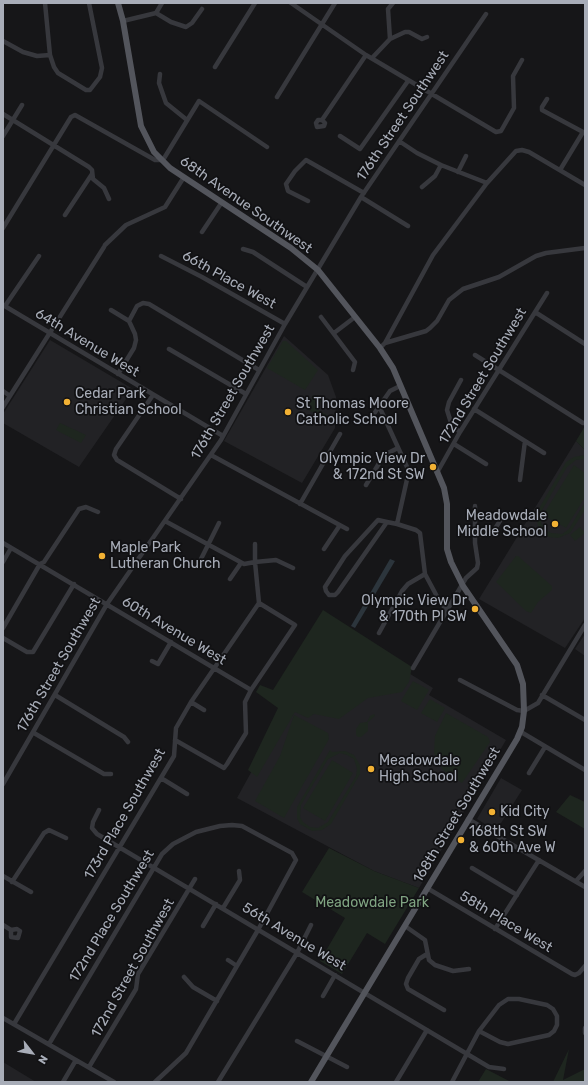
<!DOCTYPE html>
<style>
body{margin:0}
#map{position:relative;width:588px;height:1085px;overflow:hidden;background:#161618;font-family:Rubik,sans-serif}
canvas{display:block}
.frame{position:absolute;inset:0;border:4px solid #a8adb8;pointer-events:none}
.north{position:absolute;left:12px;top:1033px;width:40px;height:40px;-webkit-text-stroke:3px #111113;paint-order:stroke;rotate:121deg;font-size:11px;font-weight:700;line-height:16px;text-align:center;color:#a8adb8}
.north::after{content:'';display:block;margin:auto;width:14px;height:18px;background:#a8adb8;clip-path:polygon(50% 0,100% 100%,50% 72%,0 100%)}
</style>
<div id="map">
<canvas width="588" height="1085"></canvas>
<div class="frame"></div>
<div class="north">N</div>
</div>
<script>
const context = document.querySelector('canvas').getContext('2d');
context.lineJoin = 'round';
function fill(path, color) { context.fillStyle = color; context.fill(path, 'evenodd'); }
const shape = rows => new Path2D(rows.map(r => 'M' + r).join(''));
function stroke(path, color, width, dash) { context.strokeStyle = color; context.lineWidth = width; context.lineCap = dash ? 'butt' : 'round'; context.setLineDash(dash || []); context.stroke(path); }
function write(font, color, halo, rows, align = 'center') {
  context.font = font + ' Rubik,sans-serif'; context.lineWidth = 3.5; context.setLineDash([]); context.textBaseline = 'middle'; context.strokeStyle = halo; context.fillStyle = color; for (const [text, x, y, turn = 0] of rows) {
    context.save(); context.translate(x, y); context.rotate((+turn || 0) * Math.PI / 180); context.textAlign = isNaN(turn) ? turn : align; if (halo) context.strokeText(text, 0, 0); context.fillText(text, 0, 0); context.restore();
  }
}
const built = shape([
 [284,336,328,375,336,397,335,428,302,483,224,441],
 [50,340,133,389,79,467,3,423,3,414],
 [576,441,585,450,585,618,565,648,479,599],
 [585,634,585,656,575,649],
 [402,669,433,688,429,695,506,740,419,888,374,871,237,798,287,707],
 [501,778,522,790,496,831,477,819],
 [3,1062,36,1082,3,1082]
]);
const green = shape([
 [283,341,286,341,318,370,305,390,267,368],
 [313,395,322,399,316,411,317,409,332,418,329,422,305,408],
 [60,423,86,435,81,443,56,430],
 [585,426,585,450,576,441],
 [585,455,585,459,576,460,567,467,541,512,541,523,546,530,551,533,562,534,569,529,585,502,585,510,570,533,558,538,549,537,543,533,538,526,536,516,538,510,566,462,574,457],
 [574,465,585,473,585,497,566,528,543,515],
 [580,527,585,533,575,541,570,535],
 [516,556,518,556,552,586,552,590,538,602,531,613,526,611,496,582],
 [323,610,412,667,409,682,402,692,368,698,339,719,314,714,308,718,295,712,257,777,248,770,278,708,256,692,260,685,273,690],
 [413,681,429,690,417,710,401,701],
 [430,699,445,708,437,722,421,713],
 [446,713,488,737,490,742,462,783,443,770,434,753,435,736],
 [374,714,375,716,368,722,368,731,361,737,358,737,356,735,356,729,360,723,367,722,370,716],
 [294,715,328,733,329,739,284,818,255,801,280,756],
 [330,750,332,752,345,751,354,755,360,765,360,774,331,824,322,830,312,831,300,824,297,818,297,807],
 [340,753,347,755,354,759,357,769,356,776,328,822,318,828,310,827,303,822,300,817,301,805,328,759],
 [332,760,353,773,325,821,303,808],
 [570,795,585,802,585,829,556,812],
 [329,848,374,871,419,888,385,944,367,933,342,974,320,961,345,918,302,892],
 [569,1049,563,1080,585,1069,585,1082,553,1082],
 [486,1069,511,1082,478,1082]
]);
const water = shape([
 [390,559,395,561,355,628,351,626]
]);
const minor = shape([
 [45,3,50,55,54,67,58,73,86,90,90,90,100,77,102,68,89,3],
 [291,3,366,55,496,132,501,131,514,108,513,76,522,60],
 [156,13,162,3],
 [123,21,156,13,171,22,186,27,192,23,202,9],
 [390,39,405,32,409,32,422,39,427,37],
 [3,41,23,52,37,56,50,55],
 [372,58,390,39,388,9,393,3],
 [215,67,255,3],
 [160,74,159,83,166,103,187,120],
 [277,97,335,3],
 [547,99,542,107,542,110,583,132,560,170],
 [3,114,89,167,92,170,93,179,104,188,109,199],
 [322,120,325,123,324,126,317,127,316,123,318,120,322,120,366,55],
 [3,136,22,105],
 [340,136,360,149,408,81],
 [399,141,417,153,441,165,487,183],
 [458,172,466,156],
 [422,187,435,176,441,165],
 [361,197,408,226],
 [308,201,288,191,286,184,295,171,306,160,364,193],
 [65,215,92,174],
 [3,228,71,117,75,115,155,160,163,160,199,101,267,147],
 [202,232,222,202],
 [105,245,126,225,165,207,184,177],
 [243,249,253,252,307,287],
 [161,256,202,277,285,324],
 [3,305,223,436],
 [5,306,39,256],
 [111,310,129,321],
 [535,312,585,344],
 [321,317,355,362,353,370],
 [334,333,355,317],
 [385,343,433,255,487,183,516,151,522,150,529,152,585,185],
 [380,348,385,343,426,331,430,328,437,321,449,300,463,289,499,277,536,256,546,253,585,248],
 [169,349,246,394],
 [475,355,583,423],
 [118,374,134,348,136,340,135,334,129,321,137,306,143,303,149,304,259,370],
 [3,391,10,396],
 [153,395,116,449,114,455,117,460,181,499],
 [379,406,407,467,408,475,397,524],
 [3,407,104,247],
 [474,409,544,453],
 [371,418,390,391,400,386],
 [460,432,452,426,447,410,449,402,461,380],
 [454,444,486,464],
 [211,455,347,529],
 [438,471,460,432,547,293],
 [520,480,525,441],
 [366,485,384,455,398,448],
 [300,504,340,434],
 [165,521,244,564,255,562,255,544],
 [387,522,338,592,335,595,329,595,326,591,325,587,345,556,378,520,387,522,397,524,416,530,420,533,425,574,440,602,446,609],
 [475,535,491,535,503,516],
 [3,543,251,690],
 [324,549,340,525],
 [201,559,219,523],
 [3,562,11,548],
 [230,579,241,563],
 [3,628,40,564,44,562,79,509,86,507,98,512],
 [379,633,402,591,408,584,425,574],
 [3,638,27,652,33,652,74,584],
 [152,661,158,664,171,642],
 [413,668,466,578,477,568,478,563,475,543,475,506],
 [460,680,517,710,524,711,538,703,585,625],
 [55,695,124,737,128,742],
 [542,695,585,720],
 [191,702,204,710],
 [521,732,585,770],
 [34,733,104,774,111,774],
 [175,740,224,768,227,764,246,733,245,702,251,690,295,625,259,603],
 [529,773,545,747],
 [161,778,187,794],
 [3,784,107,604,221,440,285,324,361,197,486,14],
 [99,810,93,822,92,828,97,834,489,1067,504,1069],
 [468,819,585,887],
 [472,868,517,895],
 [3,876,31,892],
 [576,881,585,871],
 [12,882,44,833,49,830,66,838],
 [427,888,572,974,575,975,579,973,585,966],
 [223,908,240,880,239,871],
 [3,925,11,930,17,929,20,931,18,938,11,937,11,930],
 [203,926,216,904],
 [405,926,425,940,429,960,435,965,453,971,469,969],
 [495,929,539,860],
 [427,954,419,959,408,978,406,984,408,989,444,1010],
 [228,960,237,966],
 [184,977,193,987,217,1001],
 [323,996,335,975],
 [3,1018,114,1082],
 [14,1024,174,756,176,728,191,702,259,603,255,562,276,560,293,568],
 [585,1028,585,1033],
 [297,1041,347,1067],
 [49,1044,162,854,173,844,196,832,220,826,232,825,242,826,292,853,296,860,258,930,186,1053,155,1082],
 [89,1067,136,989,138,974,195,879],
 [63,1082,76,1060],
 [218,1082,297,953,311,925],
 [396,1082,427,1030],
 [452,1082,479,1031,499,1005,508,999,519,999,547,1005,553,1009,557,1016,557,1025,554,1031,549,1035,508,1044,500,1042,479,1031]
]);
const major = shape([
 [118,3,123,21,141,126,154,152,170,168,291,248,318,270,380,348,393,368,444,488,447,504,447,549,451,562,463,586,517,665,523,684,524,711,522,727,517,739,311,1082]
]);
const markers = [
 [67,402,4,"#f2b134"],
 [288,412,4,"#f2b134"],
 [433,467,4,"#f2b134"],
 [555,524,4,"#f2b134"],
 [102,556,4,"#f2b134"],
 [475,609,4,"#f2b134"],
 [371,769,4,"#f2b134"],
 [492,812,4,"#f2b134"],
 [461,840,4,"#f2b134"]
];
const streetNames = [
 ["176th Street Southwest",403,116,-56],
 ["68th Avenue Southwest",246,205,35],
 ["66th Place West",229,280,29],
 ["64th Avenue West",87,343,31],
 ["172nd Street Southwest",483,376,-59],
 ["176th Street Southwest",233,392,-60],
 ["60th Avenue West",174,631,31],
 ["176th Street Southwest",59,665,-60],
 ["173rd Place Southwest",125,814,-60],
 ["168th Street Southwest",457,815,-59],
 ["172nd Place Southwest",112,916,-59],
 ["58th Place West",506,922,31],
 ["56th Avenue West",294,937,31],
 ["172nd Street Southwest",133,968,-61]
];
const poiNames = [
 ["Cedar Park",75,394],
 ["Christian School",75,410],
 ["St Thomas Moore",296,404],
 ["Catholic School",296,420],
 ["Olympic View Dr",425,459,"right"],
 ["& 172nd St SW",425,475,"right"],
 ["Meadowdale",547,516,"right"],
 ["Middle School",547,532,"right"],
 ["Maple Park",110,548],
 ["Lutheran Church",110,564],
 ["Olympic View Dr",467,601,"right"],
 ["& 170th Pl SW",467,617,"right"],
 ["Meadowdale",379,761],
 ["High School",379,777],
 ["Kid City",500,812],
 ["168th St SW",469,832],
 ["& 60th Ave W",469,848]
];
const parkNames = [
 ["Meadowdale Park",372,903]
];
fill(built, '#222225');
fill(green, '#1e261f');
fill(water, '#2c353c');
stroke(minor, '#37383d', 4.5);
stroke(major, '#53555c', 6);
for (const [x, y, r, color] of markers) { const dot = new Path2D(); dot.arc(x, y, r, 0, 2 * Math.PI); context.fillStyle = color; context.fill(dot); stroke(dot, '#111113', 1.5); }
write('14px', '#a8adb8', '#111113', streetNames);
write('14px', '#a8adb8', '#111113', poiNames, 'left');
write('14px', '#7fa381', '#111113', parkNames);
</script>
